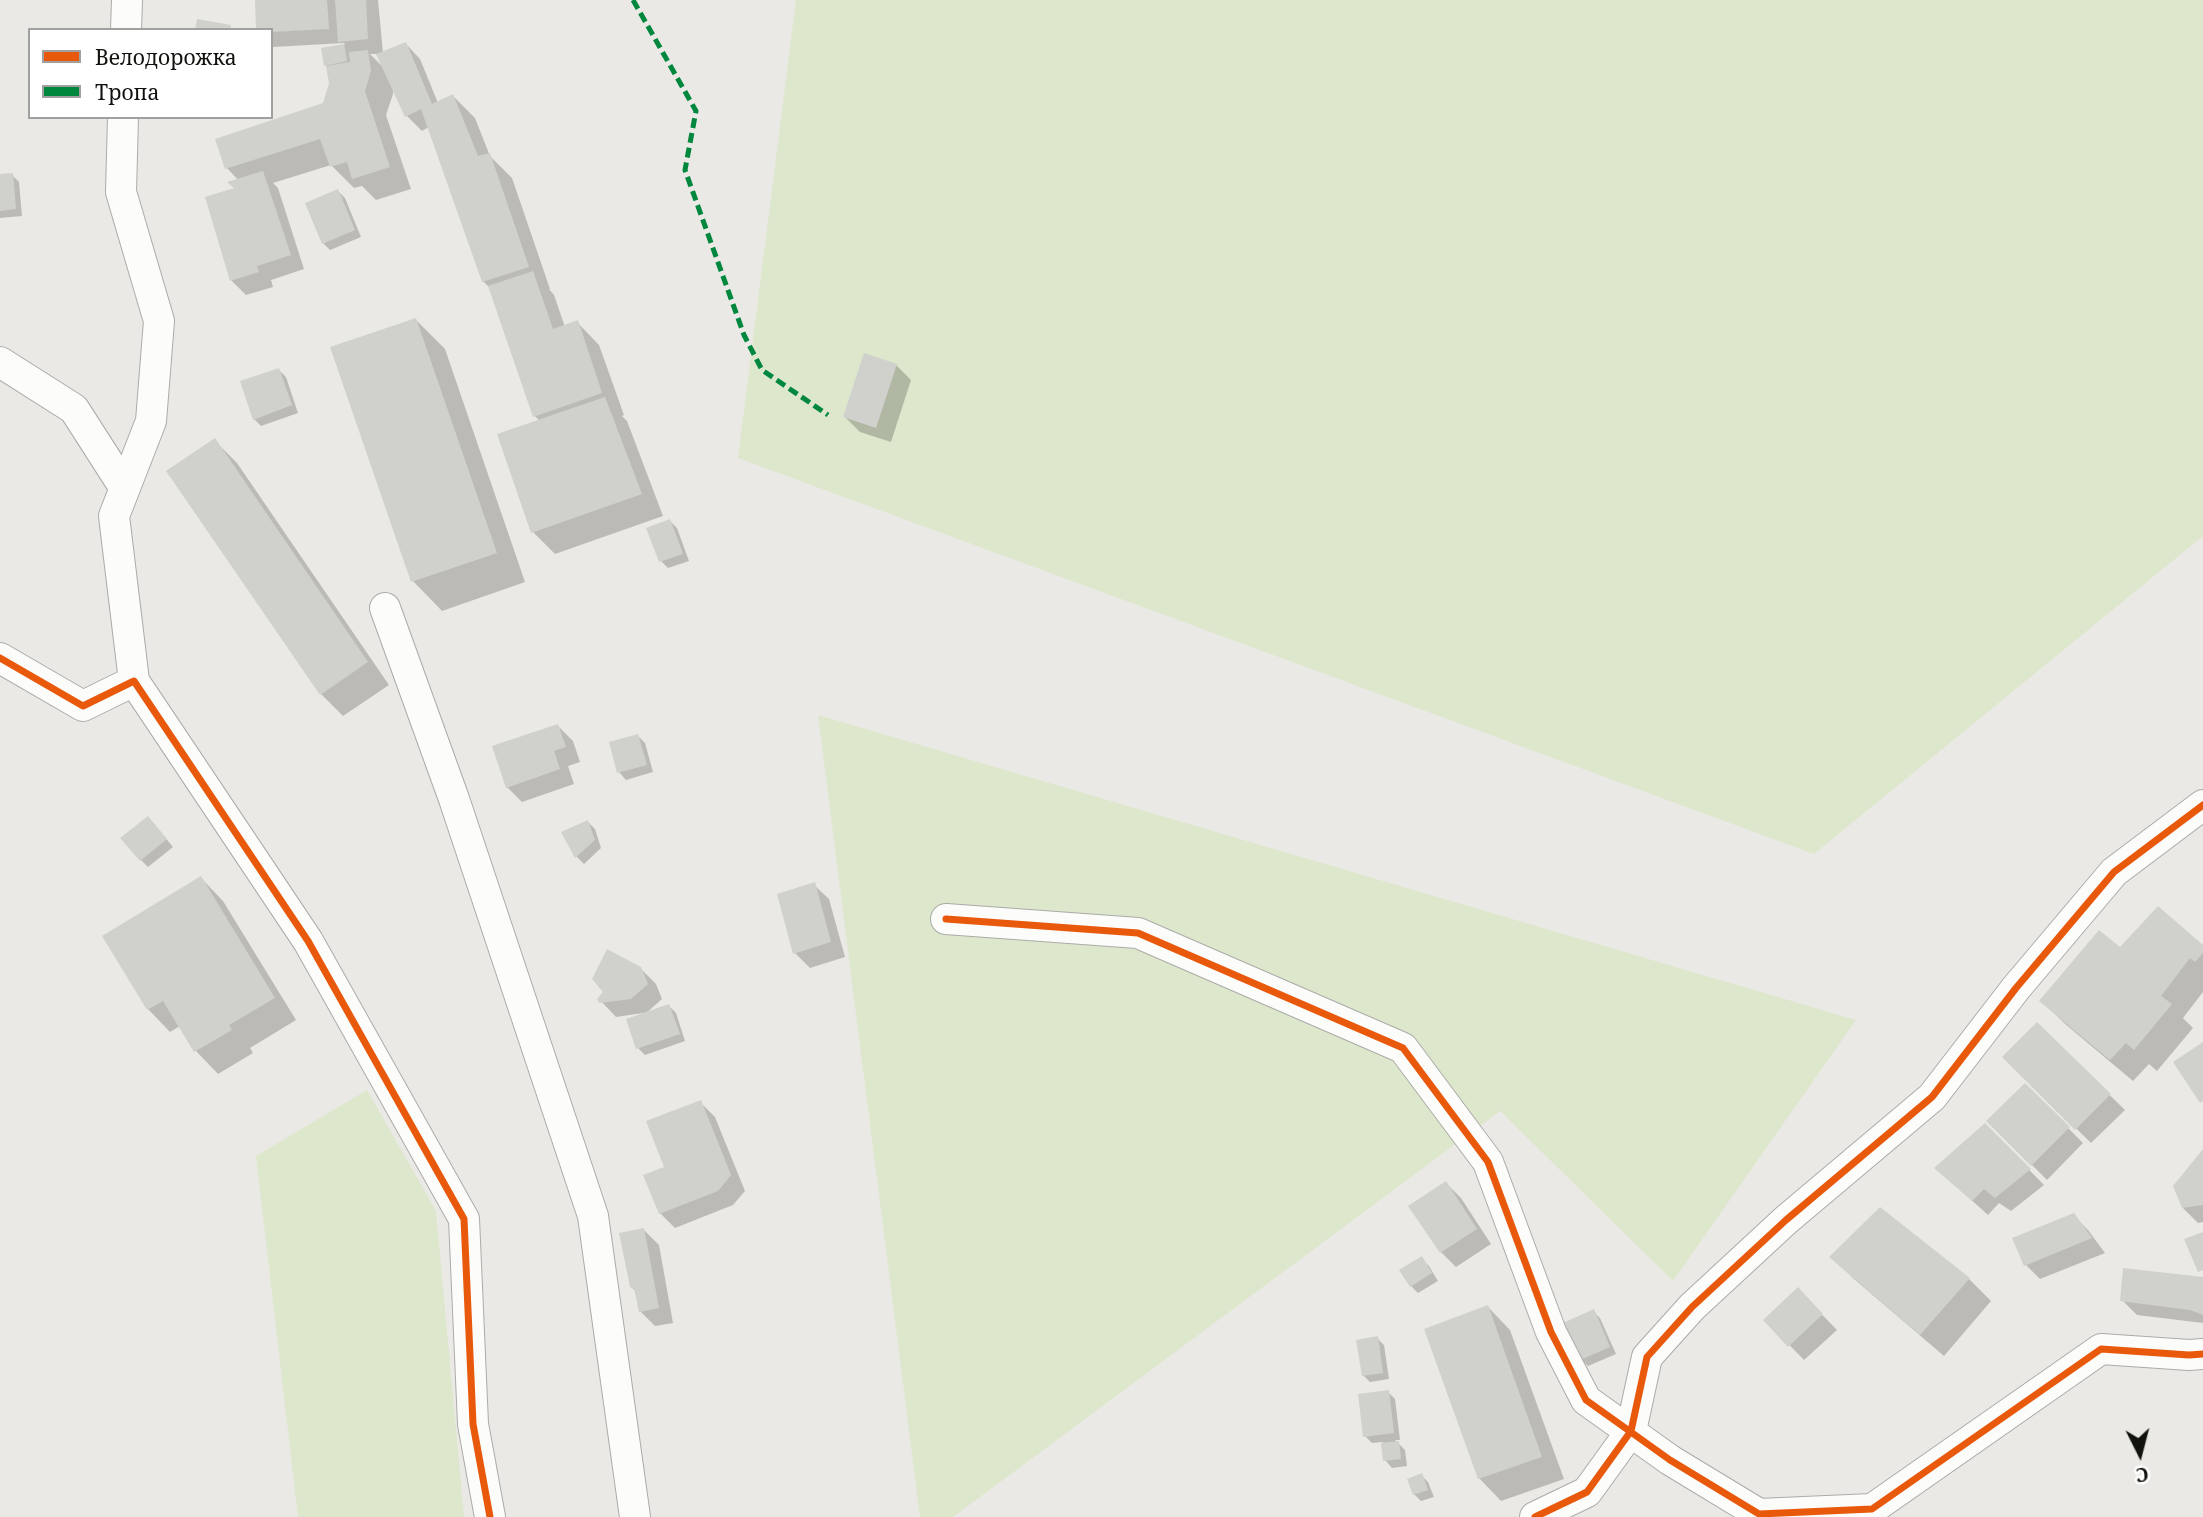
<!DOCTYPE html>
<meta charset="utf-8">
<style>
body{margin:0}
#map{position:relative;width:2203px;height:1517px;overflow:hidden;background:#eae9e5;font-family:"Noto Serif",serif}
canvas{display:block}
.legend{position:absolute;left:28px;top:28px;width:245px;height:91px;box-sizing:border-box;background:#fff;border:2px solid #a0a09f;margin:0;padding:9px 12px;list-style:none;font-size:21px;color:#11110e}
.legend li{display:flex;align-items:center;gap:14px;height:35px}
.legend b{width:35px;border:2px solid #a0a09f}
.north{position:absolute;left:2105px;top:1419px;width:70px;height:70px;-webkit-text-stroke:5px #fff;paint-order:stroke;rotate:174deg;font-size:19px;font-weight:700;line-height:28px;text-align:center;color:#11110e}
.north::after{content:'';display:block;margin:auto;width:24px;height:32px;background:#11110e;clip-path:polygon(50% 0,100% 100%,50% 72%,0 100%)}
</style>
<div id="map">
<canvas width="2203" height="1517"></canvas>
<ul class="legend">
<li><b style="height:9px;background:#e8590c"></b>Велодорожка</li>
<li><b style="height:9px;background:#00873e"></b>Тропа</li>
</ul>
<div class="north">С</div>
</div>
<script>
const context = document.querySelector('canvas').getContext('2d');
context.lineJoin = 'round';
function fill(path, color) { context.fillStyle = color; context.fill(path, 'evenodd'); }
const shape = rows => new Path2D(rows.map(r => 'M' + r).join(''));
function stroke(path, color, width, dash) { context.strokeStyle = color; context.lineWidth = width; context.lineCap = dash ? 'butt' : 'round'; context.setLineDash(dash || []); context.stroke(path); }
const green = shape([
 [796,0,2203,0,2203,536,1814,854,738,458],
 [818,715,1856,1020,1673,1281,1500,1111,953,1517,920,1517],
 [367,1090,436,1211,464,1517,298,1517,256,1156]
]);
const shadow = shape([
 [256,0,378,0,383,53,406,44,420,59,438,103,453,96,475,118,490,156,512,178,550,289,549,289,554,295,565,327,577,322,599,345,624,415,622,416,627,421,663,516,555,554,533,532,540,421,535,416,490,288,483,281,429,127,422,131,407,116,393,86,393,94,386,115,411,189,376,200,362,186,354,188,331,165,273,183,278,188,304,269,271,280,273,287,246,295,231,280,239,181,227,168,325,105,330,83,323,49,345,45,344,43,273,47,271,45,271,30],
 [370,54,378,54,384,68],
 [12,175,19,182,22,216,0,218,0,176],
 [338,191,345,198,361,237,330,250,323,243],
 [416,320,445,349,525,582,442,611,413,581,333,348],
 [896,365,911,380,891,442,860,432,845,417],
 [279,370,286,377,298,413,261,426,254,419],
 [214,440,237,463,389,685,343,716,321,694],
 [670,521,677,528,689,561,668,568,661,561],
 [558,726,573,741,580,762,568,766,574,784,522,802,507,787],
 [638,736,645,743,653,772,626,780,619,772],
 [588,822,595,829,601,848,584,864,577,857,563,833],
 [155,825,173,847,148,867,141,860],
 [201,878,223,901,296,1020,250,1048,253,1053,218,1074,196,1051,180,1026,170,1032,148,1009],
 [814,885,829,899,845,957,810,968,795,953],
 [2203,947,2203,992,2183,1018,2193,1028,2157,1071,2149,1064,2133,1081,2064,1023,2042,1001],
 [640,968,656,984,662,999,644,1015,669,1006,676,1013,685,1041,645,1055,638,1048,643,1013,616,1017,599,999,605,991],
 [2037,1024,2125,1110,2091,1143,2004,1057],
 [2025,1085,2083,1143,2047,1180,1988,1121],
 [700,1102,715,1117,745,1191,733,1205,675,1228,660,1213,667,1168],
 [1985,1125,2044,1185,2011,1211,1999,1203,1988,1215,1936,1168],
 [2203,1152,2203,1222,2198,1223,2183,1208],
 [1446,1183,1461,1198,1491,1244,1456,1267,1441,1252],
 [1880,1209,1969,1279,1991,1301,1944,1356,1854,1279,1832,1257],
 [2073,1215,2088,1230,2105,1253,2040,1279,2025,1264],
 [644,1230,659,1245,673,1323,655,1326,640,1311,637,1292,631,1287],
 [1422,1259,1429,1266,1438,1281,1418,1293,1411,1286],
 [2203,1279,2203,1323,2137,1315,2122,1300],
 [1798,1290,1837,1330,1804,1360,1765,1320],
 [1488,1307,1510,1330,1564,1479,1501,1501,1479,1478],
 [1593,1311,1600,1318,1616,1354,1588,1366,1581,1359],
 [1377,1338,1384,1345,1389,1379,1370,1382,1363,1375],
 [1388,1392,1395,1399,1400,1440,1395,1440,1405,1450,1407,1466,1392,1468,1385,1460,1383,1442,1372,1443,1365,1436],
 [1421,1475,1428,1482,1434,1497,1421,1501,1414,1494]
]);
const building = shape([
 [255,0,327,0,329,29,271,32,271,30,256,30],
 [335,0,366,0,368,39,338,42],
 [197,19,231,25,230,30,195,30],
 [406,42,432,104,453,94,478,156,490,153,529,267,482,282,421,109,405,117,376,54],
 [344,44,347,61,324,66,321,48],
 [368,50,371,71,365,91,390,167,352,179,347,162,330,167,320,139,225,169,215,139,323,103,329,83,326,66,350,62,349,52],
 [263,171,291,255,257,266,259,272,230,281,205,197,234,188,227,182],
 [13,173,16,209,0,211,0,174],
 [338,189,355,230,322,244,305,203],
 [533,271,553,329,578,320,602,393,533,417,488,286],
 [416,318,497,553,411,582,330,347],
 [864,353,897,364,876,428,843,417],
 [279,368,292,405,253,420,240,381],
 [605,397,642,494,531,533,497,434],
 [215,438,368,662,320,695,166,471],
 [670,519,683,554,659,562,646,528],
 [558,724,566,747,554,751,560,769,506,788,492,746],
 [638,734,647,765,617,773,609,742],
 [148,816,167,839,140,861,120,838],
 [588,820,595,840,575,858,561,832],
 [201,876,275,998,229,1025,232,1030,194,1052,163,1001,147,1010,102,936],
 [815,882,831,942,793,954,777,894],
 [2158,906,2203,945,2203,953,2195,962,2190,958,2161,996,2172,1004,2134,1050,2126,1043,2110,1060,2039,1001,2099,930,2120,947],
 [607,949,641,967,648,984,631,999,599,1003,597,999,603,992,592,979],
 [669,1004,680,1034,636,1049,626,1019],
 [2037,1022,2111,1094,2075,1130,2002,1057],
 [2203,1042,2203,1101,2200,1103,2173,1062],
 [2025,1083,2070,1127,2031,1166,1986,1121],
 [701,1100,731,1175,718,1191,659,1214,643,1175,664,1167,646,1121],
 [1985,1123,2031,1169,1995,1198,1984,1189,1972,1201,1934,1168],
 [2203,1149,2203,1205,2182,1208,2173,1186],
 [1446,1181,1477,1229,1440,1253,1408,1206],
 [1880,1207,1970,1278,1920,1335,1829,1257],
 [2074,1213,2092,1238,2024,1266,2012,1238],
 [644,1228,659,1308,639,1312,634,1288,630,1287,619,1233],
 [2203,1232,2203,1270,2198,1272,2184,1239],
 [1422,1256,1432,1273,1410,1287,1399,1270],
 [2123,1268,2203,1277,2203,1315,2190,1310,2120,1301],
 [1798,1287,1823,1314,1788,1347,1763,1320],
 [1488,1305,1542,1457,1478,1479,1424,1329],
 [1594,1309,1610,1347,1580,1360,1563,1323],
 [1378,1336,1383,1373,1362,1376,1356,1340],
 [1389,1390,1394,1433,1363,1437,1358,1394],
 [1399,1441,1401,1459,1383,1461,1381,1443],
 [1422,1473,1428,1490,1413,1495,1407,1479]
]);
const minor = shape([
 [126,30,127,0],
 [123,117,121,192,159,321,151,421,114,516,134,681],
 [0,362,74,409,124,487],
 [385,608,454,799,593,1216,635,1517],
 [0,658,83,706,134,681,308,941,464,1219,473,1424,490,1517],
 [946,919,1138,933,1403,1048,1488,1162,1551,1332,1586,1400,1670,1460,1759,1514,1872,1509,2101,1349,2189,1355,2203,1354],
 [1535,1517,1587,1492,1631,1431,1647,1357,1692,1307,1786,1220,1932,1097,2016,988,2114,872,2203,805]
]);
const quiet = shape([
 [633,0,696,111,685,170,744,335,762,370,828,415]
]);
const cycleway = shape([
 [0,658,83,706,134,681,308,941,464,1219,473,1424,490,1517],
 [946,919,1138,933,1403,1048,1488,1162,1551,1332,1586,1400,1670,1460,1759,1514,1872,1509,2101,1349,2189,1355,2203,1354],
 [1535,1517,1587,1492,1631,1431,1647,1357,1692,1307,1786,1220,1932,1097,2016,988,2114,872,2203,805]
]);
fill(green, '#dde7cc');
fill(shadow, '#0003');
fill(building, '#d0d0cd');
stroke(minor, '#acaba8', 32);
stroke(minor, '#fcfcfb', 30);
stroke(quiet, '#00873e', 5, [10, 5]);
stroke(cycleway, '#e8590c', 7);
</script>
